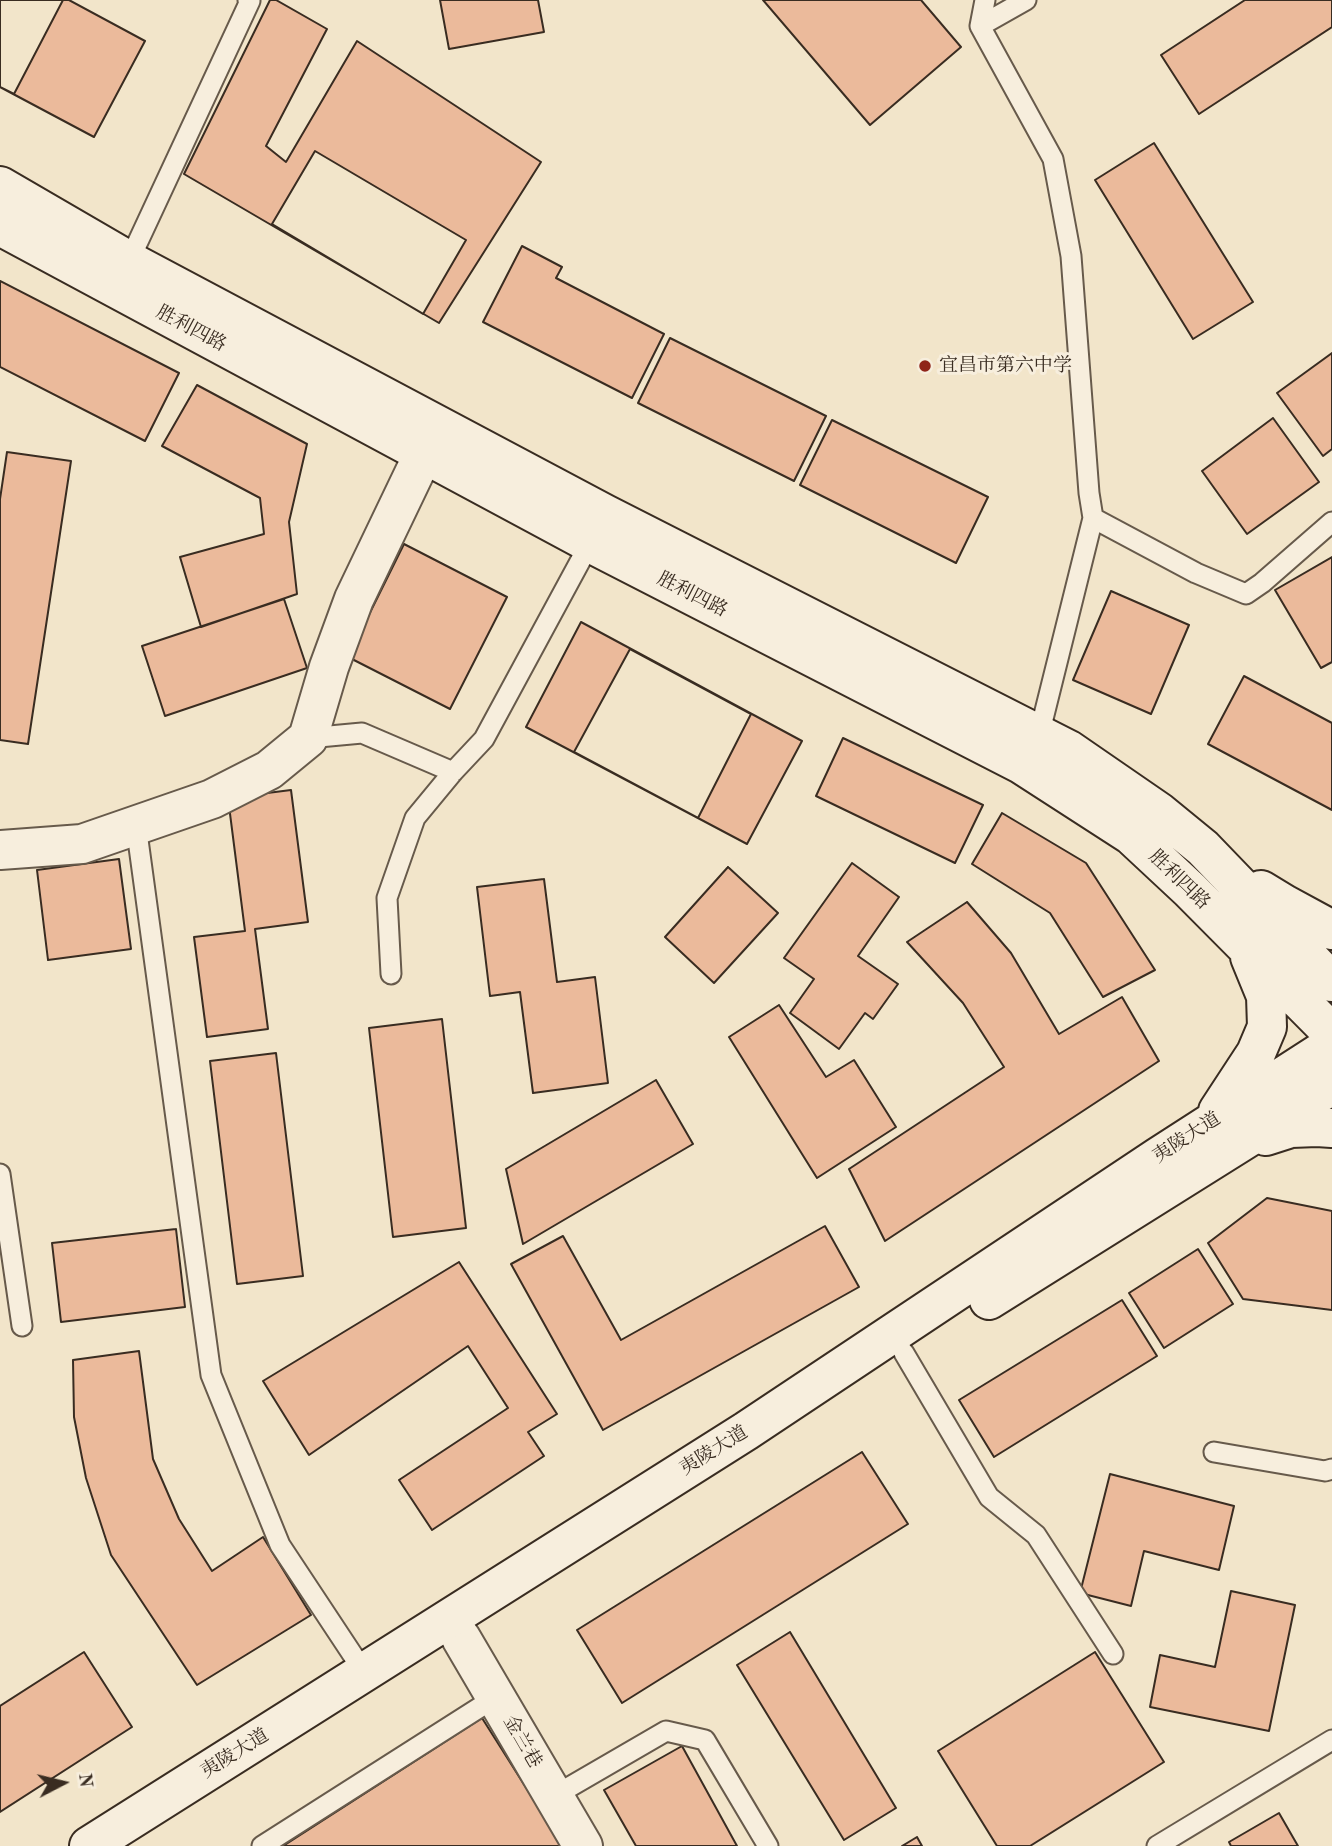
<!DOCTYPE html>
<meta charset="utf-8">
<style>
body{margin:0}
#map{position:relative;width:1332px;height:1846px;overflow:hidden;background:#f2e5ca;font-family:"Old Standard TT",serif}
canvas{display:block}
.north{position:absolute;left:28px;top:1748px;width:70px;height:70px;-webkit-text-stroke:5px #f7eedd;paint-order:stroke;rotate:83deg;font-size:19px;font-weight:700;line-height:28px;text-align:center;color:#392c21}
.north::after{content:'';display:block;margin:auto;width:24px;height:32px;background:#392c21;clip-path:polygon(50% 0,100% 100%,50% 72%,0 100%)}
</style>
<div id="map">
<canvas width="1332" height="1846"></canvas>
<div class="north">N</div>
</div>
<script>
const context = document.querySelector('canvas').getContext('2d');
context.lineJoin = 'round';
function fill(path, color) { context.fillStyle = color; context.fill(path, 'evenodd'); }
const shape = rows => new Path2D(rows.map(r => 'M' + r).join(''));
function stroke(path, color, width, dash) { context.strokeStyle = color; context.lineWidth = width; context.lineCap = dash ? 'butt' : 'round'; context.setLineDash(dash || []); context.stroke(path); }
function write(font, color, halo, rows, align = 'center') {
  context.font = font + ' "Old Standard TT","Noto Serif SC",serif'; context.lineWidth = 6; context.setLineDash([]); context.textBaseline = 'middle'; context.strokeStyle = halo; context.fillStyle = color; for (const [text, x, y, turn = 0] of rows) {
    context.save(); context.translate(x, y); context.rotate((+turn || 0) * Math.PI / 180); context.textAlign = isNaN(turn) ? turn : align; if (halo) context.strokeText(text, 0, 0); context.fillText(text, 0, 0); context.restore();
  }
}
const building = shape([
 [0,0,69,0,145,41,94,137,0,87,0,0],
 [0,0,63,0,14,94,0,87,0,0],
 [270,0,276,0,327,29,266,146,286,162,357,41,541,162,439,323,184,174,270,0],
 [440,0,538,0,544,32,449,49,440,0],
 [763,0,921,0,961,47,870,125,763,0],
 [1245,0,1332,0,1332,27,1199,114,1161,55,1245,0],
 [1154,143,1253,302,1193,339,1095,180,1154,143],
 [315,151,466,240,423,314,272,224,315,151],
 [522,246,562,267,556,278,664,334,632,398,483,322,522,246],
 [0,281,179,373,145,441,0,367,0,281],
 [670,338,826,416,794,481,638,403,670,338],
 [1332,353,1332,449,1323,456,1277,393,1332,353],
 [197,385,307,444,289,522,297,594,201,627,180,557,264,534,260,498,162,446,197,385],
 [1273,418,1319,482,1247,534,1202,471,1273,418],
 [832,420,988,497,956,563,800,485,832,420],
 [7,452,71,461,28,744,0,740,0,499,7,452],
 [404,544,507,597,450,709,348,657,404,544],
 [1332,557,1332,662,1321,668,1275,590,1332,557],
 [1111,591,1189,625,1151,714,1073,680,1111,591],
 [284,599,307,668,165,716,142,646,284,599],
 [581,622,802,741,747,844,526,727,581,622],
 [630,649,751,714,698,818,574,752,630,649],
 [1244,676,1332,723,1332,810,1208,744,1244,676],
 [843,738,983,805,955,863,816,796,843,738],
 [291,790,308,922,255,929,268,1029,207,1037,194,937,245,931,228,798,291,790],
 [1002,813,1086,863,1155,970,1103,997,1050,913,972,864,1002,813],
 [119,859,131,949,48,960,37,870,119,859],
 [852,863,899,897,858,956,898,984,873,1019,865,1013,839,1049,790,1013,814,979,784,958,852,863],
 [728,867,778,913,714,983,665,937,728,867],
 [544,879,557,982,595,977,608,1083,533,1093,520,992,490,996,477,887,544,879],
 [967,902,1011,953,1059,1034,1122,997,1159,1061,885,1241,849,1169,1004,1067,963,1003,907,942,967,902],
 [779,1005,826,1077,854,1060,896,1127,817,1178,729,1037,779,1005],
 [442,1019,466,1228,393,1237,369,1028,442,1019],
 [276,1053,303,1276,237,1284,210,1061,276,1053],
 [656,1080,693,1144,523,1244,506,1169,656,1080],
 [1267,1198,1332,1211,1332,1310,1243,1299,1208,1243,1267,1198],
 [825,1226,859,1287,603,1430,511,1264,563,1236,621,1340,825,1226],
 [176,1229,185,1307,61,1322,52,1243,176,1229],
 [1198,1249,1233,1304,1164,1348,1129,1293,1198,1249],
 [459,1262,557,1414,528,1432,544,1456,432,1530,399,1480,508,1408,468,1346,309,1455,263,1381,459,1262],
 [1122,1300,1157,1356,994,1457,959,1400,1122,1300],
 [139,1351,153,1459,179,1519,212,1571,263,1537,311,1615,197,1685,111,1555,86,1478,74,1417,73,1360,139,1351],
 [862,1452,908,1524,622,1703,577,1630,862,1452],
 [1110,1474,1234,1506,1219,1570,1144,1551,1131,1606,1080,1593,1110,1474],
 [1231,1591,1295,1605,1269,1731,1150,1707,1160,1655,1215,1667,1231,1591],
 [790,1632,896,1808,844,1840,737,1665,790,1632],
 [84,1652,132,1727,0,1812,0,1706,84,1652],
 [1095,1652,1164,1762,1030,1846,997,1846,938,1751,1095,1652],
 [482,1718,563,1846,283,1846,482,1718],
 [682,1746,737,1846,636,1846,604,1790,682,1746],
 [1279,1813,1298,1846,1231,1846,1229,1842,1279,1813],
 [917,1837,922,1846,902,1846,917,1837]
]);
const lane = shape([
 [985,0,980,26,1053,159,1071,256,1089,493,1093,518,1039,735],
 [980,26,1026,0],
 [129,261,250,1,248,0],
 [1093,518,1196,573,1246,594,1262,583,1332,522],
 [308,738,362,733,453,772],
 [136,825,211,1375,280,1545,364,1672],
 [391,974,387,898,415,818,453,772,484,739,590,543],
 [0,1174,22,1326],
 [904,1353,989,1497,1036,1535,1113,1654],
 [1214,1452,1325,1471,1332,1469],
 [554,1796,666,1731,705,1740,768,1846],
 [262,1846,496,1697],
 [1157,1846,1332,1740]
]);
const street = shape([
 [0,850,82,844,212,799,269,770,308,738,329,667,354,599,423,455],
 [461,1638,583,1846]
]);
const secondary = shape([
 [0,186,129,261,605,514,1069,750,1159,812,1203,848,1332,982],
 [0,226,590,543,1021,764,1131,835,1190,890,1332,1033],
 [1261,890,1284,904,1332,930],
 [1218,1111,1256,1053,1267,1027,1266,996,1250,957],
 [1266,1136,1291,1128,1317,1127,1332,1128],
 [989,1300,1332,1085],
 [89,1846,746,1431,1158,1157,1332,1045]
]);
const markers = [
 [925,366,7,"#8f2418"]
];
const streetNames = [
 ["胜利四路",191,329,28],
 ["胜利四路",692,595,27],
 ["胜利四路",1179,880,44],
 ["夷陵大道",1187,1138,-33],
 ["夷陵大道",714,1451,-32],
 ["金兰巷",522,1742,60],
 ["夷陵大道",235,1754,-32]
];
const poiNames = [
 ["宜昌市第六中学",939,366]
];
fill(building, '#ebba9b');
stroke(building, '#392c21', 2);
stroke(lane, '#675a4b', 23);
stroke(street, '#675a4b', 42);
stroke(secondary, '#392c21', 42);
stroke(lane, '#f7eedd', 19);
stroke(street, '#f7eedd', 38);
stroke(secondary, '#f7eedd', 38);
for (const [x, y, r, color] of markers) { const dot = new Path2D(); dot.arc(x, y, r, 0, 2 * Math.PI); context.fillStyle = color; context.fill(dot); stroke(dot, '#f7eedd', 2.5); }
write('19px', '#392c21', '#f7eedd', streetNames);
write('19px', '#392c21', '#f7eedd', poiNames, 'left');
</script>
